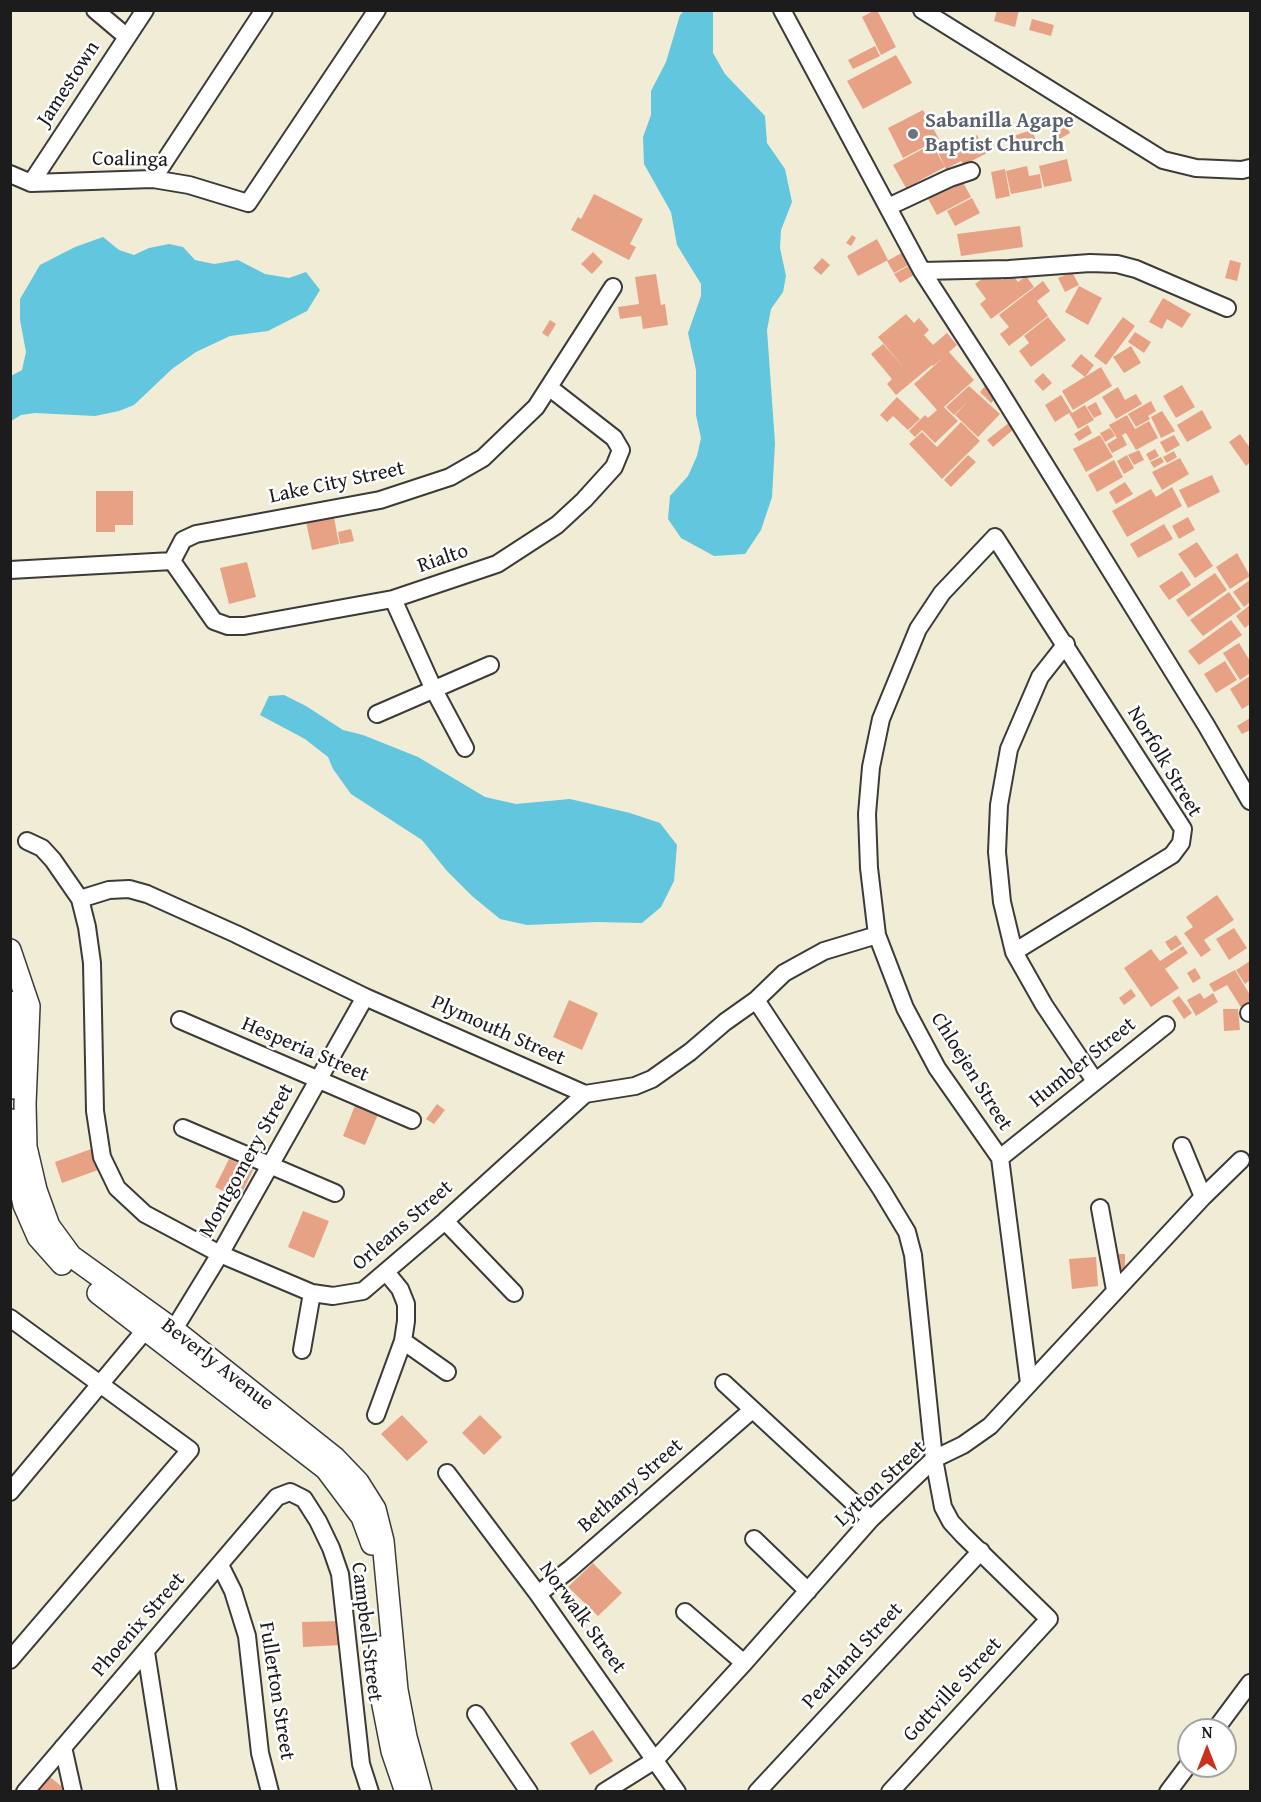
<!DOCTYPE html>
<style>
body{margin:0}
#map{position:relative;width:1261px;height:1802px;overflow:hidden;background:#f0ecd5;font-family:"Gentium Book Plus",serif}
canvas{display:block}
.frame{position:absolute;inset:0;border:12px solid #1c1c1c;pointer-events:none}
.north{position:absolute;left:1177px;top:1718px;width:60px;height:60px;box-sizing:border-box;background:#fff;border:2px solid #a4a4a4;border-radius:50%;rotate:0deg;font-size:16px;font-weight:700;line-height:24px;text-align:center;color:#1c1c1c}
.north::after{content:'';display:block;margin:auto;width:21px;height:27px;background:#c8321e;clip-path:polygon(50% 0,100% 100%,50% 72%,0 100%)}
</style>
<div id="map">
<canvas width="1261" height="1802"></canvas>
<div class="frame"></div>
<div class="north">N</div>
</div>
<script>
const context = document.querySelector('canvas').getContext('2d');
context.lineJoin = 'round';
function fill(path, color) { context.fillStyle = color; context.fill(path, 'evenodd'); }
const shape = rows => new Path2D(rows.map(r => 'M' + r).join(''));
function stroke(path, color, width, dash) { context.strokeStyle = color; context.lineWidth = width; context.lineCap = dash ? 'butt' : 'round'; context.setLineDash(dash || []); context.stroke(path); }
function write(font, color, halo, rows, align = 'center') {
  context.font = font + ' "Gentium Book Plus",serif'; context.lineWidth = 5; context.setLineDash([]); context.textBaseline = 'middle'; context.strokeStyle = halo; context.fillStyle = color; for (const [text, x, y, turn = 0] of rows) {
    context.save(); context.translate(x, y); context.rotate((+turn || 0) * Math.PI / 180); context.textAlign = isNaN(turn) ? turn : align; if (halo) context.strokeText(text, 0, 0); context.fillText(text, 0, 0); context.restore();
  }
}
const water = shape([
 [684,11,713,11,713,53,725,74,765,116,767,143,785,169,792,202,781,230,780,248,786,276,783,292,771,309,767,330,775,443,772,497,761,530,745,554,714,556,681,538,668,519,670,496,688,476,697,456,701,438,696,415,696,370,688,333,701,296,701,284,677,245,671,212,644,164,643,137,651,115,651,91,666,62,680,15],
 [103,237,119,250,134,255,149,248,169,244,183,247,195,260,214,264,238,260,265,274,289,278,306,272,320,290,307,311,268,331,230,336,196,352,172,369,134,405,119,411,95,416,35,413,21,415,11,421,11,376,22,370,26,352,20,320,20,299,40,265,75,247],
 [284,695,306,706,343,730,363,735,418,757,485,797,516,804,570,799,630,813,660,823,677,845,674,881,661,907,642,923,597,922,527,925,500,919,472,896,447,871,422,840,351,794,333,769,328,757,305,739,260,715,269,696]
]);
const building = shape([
 [875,10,877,10,896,47,881,55,862,17],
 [997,10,1019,10,1015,27,994,21],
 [1032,19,1054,25,1051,36,1029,30],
 [875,46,880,56,853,69,848,60],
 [896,55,912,83,863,109,847,81],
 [923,110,939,139,903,158,888,128],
 [1062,118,1070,133,1056,141,1048,125],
 [1032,130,1038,146,1018,153,1013,136],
 [977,135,987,153,964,165,961,161,946,169,937,150,958,140,960,143],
 [932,144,945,167,906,188,893,165],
 [1067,159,1072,181,1044,187,1039,166],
 [1027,166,1029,176,1040,174,1042,188,1011,194,1006,171],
 [1005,169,1010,196,996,199,991,172],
 [960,177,971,197,937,215,926,195],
 [594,194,643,219,630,244,636,247,629,260,571,230,578,217,581,219],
 [972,198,980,213,955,226,947,211],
 [1020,226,1023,247,961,256,957,234],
 [852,235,856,238,851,246,846,243],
 [877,239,888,260,858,276,847,256],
 [907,250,914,262,894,273,887,261],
 [593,252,603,262,592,274,581,264],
 [822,258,830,265,821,275,813,268],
 [1230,260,1241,263,1237,281,1225,278],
 [914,263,919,272,900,283,894,274],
 [994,270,1002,280,1011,273,1018,282,1026,276,1034,287,991,319,980,304,986,299,975,284],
 [1072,272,1079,285,1065,292,1058,278],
 [656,274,661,305,665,304,668,325,643,329,641,316,620,319,618,307,639,304,635,277],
 [1043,281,1050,291,1037,301,1048,316,1009,346,1000,334,1009,327,999,315],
 [1079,286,1102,298,1088,325,1065,312],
 [1163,298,1191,314,1182,328,1167,319,1162,329,1149,322],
 [906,314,914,323,919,318,929,330,924,335,933,345,947,333,957,345,949,352,974,380,944,407,958,421,935,443,922,430,915,437,909,431,925,415,928,418,937,410,914,384,943,358,933,366,932,365,896,395,887,384,892,379,871,354,883,344,905,369,878,337],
 [1048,317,1066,340,1031,367,1019,351,1029,343,1024,336],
 [1123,317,1135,326,1106,365,1094,356],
 [550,320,556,324,548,337,542,333],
 [1135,332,1151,342,1144,353,1128,342],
 [1131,346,1141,363,1124,373,1113,357],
 [1081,354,1094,365,1085,377,1071,366],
 [1101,367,1112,386,1073,410,1062,391],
 [1043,373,1052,383,1043,391,1034,381],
 [1182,385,1195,407,1176,418,1163,396],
 [969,386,1000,414,978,437,955,415,968,401,954,415,946,407],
 [985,386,997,397,991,403,980,392],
 [1118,387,1125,400,1136,394,1142,404,1116,419,1102,397],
 [1061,395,1072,413,1085,405,1094,420,1078,429,1069,413,1055,422,1045,405],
 [897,397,920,419,908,430,893,416,887,422,880,415],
 [1151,401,1156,411,1148,416,1150,419,1136,427,1128,414],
 [1096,402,1102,414,1094,418,1087,407],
 [1202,410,1212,428,1187,442,1177,425],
 [1162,411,1175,431,1161,438,1151,417],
 [1127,415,1135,429,1149,421,1158,438,1136,450,1126,433,1122,435,1127,445,1112,453,1107,444,1117,438,1109,425],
 [961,422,980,441,942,479,909,444,922,432,937,447],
 [1010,422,1015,428,993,447,987,440],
 [1088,425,1092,433,1079,441,1074,434],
 [1110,428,1115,436,1105,442,1100,433],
 [1240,434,1250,448,1250,462,1246,466,1229,442],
 [1100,435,1113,457,1086,472,1073,449],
 [1174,435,1180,445,1166,453,1160,442],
 [1155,449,1159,456,1150,461,1146,454],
 [1139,450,1144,460,1134,465,1128,455],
 [1174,451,1177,457,1167,463,1163,457],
 [968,455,976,462,951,487,944,480],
 [1127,455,1134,468,1124,474,1117,461],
 [1161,457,1164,462,1154,468,1150,462],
 [1180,458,1189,474,1162,490,1152,472],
 [1114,460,1123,477,1097,492,1088,475],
 [1212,475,1220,492,1188,508,1179,490],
 [1125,482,1133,494,1116,504,1109,492],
 [1172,487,1182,506,1127,537,1112,511,1151,489,1156,497],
 [96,491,133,491,133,525,115,525,115,532,96,532],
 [333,512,339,544,312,550,305,517],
 [1188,517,1195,530,1179,539,1172,526],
 [1164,524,1173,539,1138,558,1130,544],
 [351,529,354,541,340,544,338,532],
 [1197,542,1213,566,1195,578,1178,554],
 [1237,553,1250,576,1230,589,1216,567],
 [247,562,256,597,229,604,220,568],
 [1182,571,1191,585,1169,600,1159,586],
 [1215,573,1227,590,1188,617,1176,600],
 [1250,580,1250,602,1244,607,1233,592],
 [1229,592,1241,609,1203,636,1190,620],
 [1250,605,1250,624,1245,628,1236,616],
 [1231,620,1242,635,1199,665,1188,651],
 [1239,643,1250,661,1250,673,1240,680,1223,653],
 [1225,661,1237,680,1216,693,1204,674],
 [1250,676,1250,704,1242,709,1230,689],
 [1250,718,1250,730,1242,734,1237,726],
 [1217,895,1234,920,1204,940,1211,950,1201,957,1184,933,1193,927,1186,917],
 [1234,928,1247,948,1229,960,1216,939],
 [1176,935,1182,944,1171,951,1165,942],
 [1183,946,1188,953,1165,969,1179,988,1151,1007,1124,968,1151,949,1160,961],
 [1250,961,1250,980,1245,984,1236,970],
 [1195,968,1201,978,1193,983,1187,973],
 [1235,970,1250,995,1250,1004,1242,1009,1227,985,1214,992,1209,984],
 [1131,989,1136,996,1124,1005,1119,998],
 [1200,993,1204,999,1213,993,1218,1002,1196,1016,1187,1000],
 [1179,996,1192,1013,1184,1019,1172,1001],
 [569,1000,598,1013,582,1050,553,1037],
 [1223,1009,1238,1009,1240,1030,1224,1031],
 [356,1103,379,1112,365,1145,343,1136],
 [437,1104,445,1110,434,1124,426,1119],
 [94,1148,101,1169,62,1183,55,1162],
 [229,1159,253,1170,239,1199,215,1187],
 [303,1211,329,1221,314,1258,288,1247],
 [1116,1254,1125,1254,1125,1269,1117,1269],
 [1096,1257,1098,1286,1072,1289,1069,1259],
 [402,1415,428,1442,407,1461,381,1434],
 [480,1415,502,1437,484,1455,462,1433],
 [593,1563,622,1593,598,1616,568,1587],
 [340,1621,342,1645,303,1647,302,1622],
 [593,1730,613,1761,590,1775,570,1743],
 [50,1777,65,1789,63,1792,38,1792]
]);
const minor = shape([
 [95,10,127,37],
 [782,10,922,271,997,387,1206,725,1250,801],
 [922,10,1163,160,1196,168,1242,170,1250,168],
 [10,174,31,183,153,179,189,185,248,203,377,10],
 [153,179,264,10],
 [31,183,145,10],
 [888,207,950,178,971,171],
 [922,271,1009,269,1090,263,1117,264,1136,269,1227,308],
 [172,561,214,621,228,626,244,626,393,599,497,564,557,525,584,500,614,467,621,450,614,438,550,388],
 [172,561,183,540,196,534,380,500,450,477,483,458,536,407,613,287],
 [10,570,172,561],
 [393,599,434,690,465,748],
 [1066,644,1040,677,1009,749,999,805,997,852,1002,902,1014,952,1044,1005,1095,1081],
 [377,714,490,665],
 [27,841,42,848,53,860,80,899,87,927,92,963,95,1111,102,1157,117,1188,145,1214,220,1254,312,1293,333,1296,363,1291,445,1221,585,1094],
 [80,899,109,890,129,889,147,894,236,934,365,997,585,1094,635,1086,652,1079,690,1052,725,1022,756,1000,784,973,824,951,877,935],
 [1014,952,1172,855,1181,843,1183,829,995,537,942,593,918,629,881,719,871,767,867,814,869,868,877,935,905,1008,937,1068,1000,1158,1029,1383],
 [756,1000,881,1189,907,1232,913,1255,934,1459,943,1507,951,1522,963,1535,1049,1619,890,1792],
 [1249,1013,1250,1012],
 [180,1020,412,1120],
 [183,1128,335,1193],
 [1182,1146,1203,1197],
 [1000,1158,1166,1025],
 [1100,1208,1115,1290],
 [445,1221,514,1293],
 [10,1318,190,1450,10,1660],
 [168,1339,220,1254,365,997],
 [403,1341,447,1372],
 [302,1350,312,1293],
 [724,1383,871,1519],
 [376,1415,403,1341,406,1321,406,1304,400,1289,386,1272],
 [447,1473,538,1594,677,1792],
 [10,1492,152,1322],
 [754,1539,808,1591],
 [220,1565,233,1591,247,1636,260,1753,270,1792],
 [538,1594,570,1569,752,1410],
 [685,1612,744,1663],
 [146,1652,168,1792],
 [476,1714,529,1792],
 [1215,1730,1250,1683],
 [63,1747,73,1792],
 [25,1792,277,1497,290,1492,304,1499,318,1521,331,1548,340,1574,361,1764,370,1792],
 [604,1792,655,1760,744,1663,871,1519,934,1459,963,1445,990,1426,1203,1197,1241,1160],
 [757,1792,981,1551],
 [1168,1792,1189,1764]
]);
const tertiary = shape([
 [10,950,29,1006,25,1104,26,1147,36,1190,49,1226,71,1256,174,1330,335,1458,358,1482,375,1509,383,1541,397,1690,406,1737,421,1792],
 [10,1002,12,1088],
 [12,1120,12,1149,24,1205,38,1237,62,1264],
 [98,1293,326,1469,362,1517,372,1544],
 [380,1647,382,1700,392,1751,406,1792]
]);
const markers = [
 [913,134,6,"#6b7280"]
];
const streetNames = [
 ["Jamestown",69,84,-57],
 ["Coalinga",130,160,1],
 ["Lake City Street",337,483,-12],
 ["Rialto",443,559,-19],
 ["Norfolk Street",1164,762,59],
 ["Plymouth Street",498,1031,24],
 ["Hesperia Street",305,1050,23],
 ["Humber Street",1083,1063,-39],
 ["Chloejen Street",971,1072,58],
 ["Montgomery Street",247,1161,-61],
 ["Orleans Street",403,1226,-41],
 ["Beverly Avenue",217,1365,38],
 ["Lytton Street",881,1484,-43],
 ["Bethany Street",631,1486,-41],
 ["Norwalk Street",582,1618,54],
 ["Phoenix Street",139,1625,-49],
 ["Campbell Street",366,1632,83],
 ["Pearland Street",853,1656,-47],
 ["Gottville Street",953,1690,-47],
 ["Fullerton Street",276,1691,81]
];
const worshipNames = [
 ["Sabanilla Agape",925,122],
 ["Baptist Church",925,146]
];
fill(water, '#61c6de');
fill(building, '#e7a286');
stroke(minor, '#3c3b38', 20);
stroke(tertiary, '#3c3b38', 24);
stroke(minor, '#fff', 16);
stroke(tertiary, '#fff', 21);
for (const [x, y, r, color] of markers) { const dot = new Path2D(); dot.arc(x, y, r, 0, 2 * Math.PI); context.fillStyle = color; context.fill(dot); stroke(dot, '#fff', 2); }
write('21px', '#1c1c1c', '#fff', streetNames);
write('bold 21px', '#5b616d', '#fff', worshipNames, 'left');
</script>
